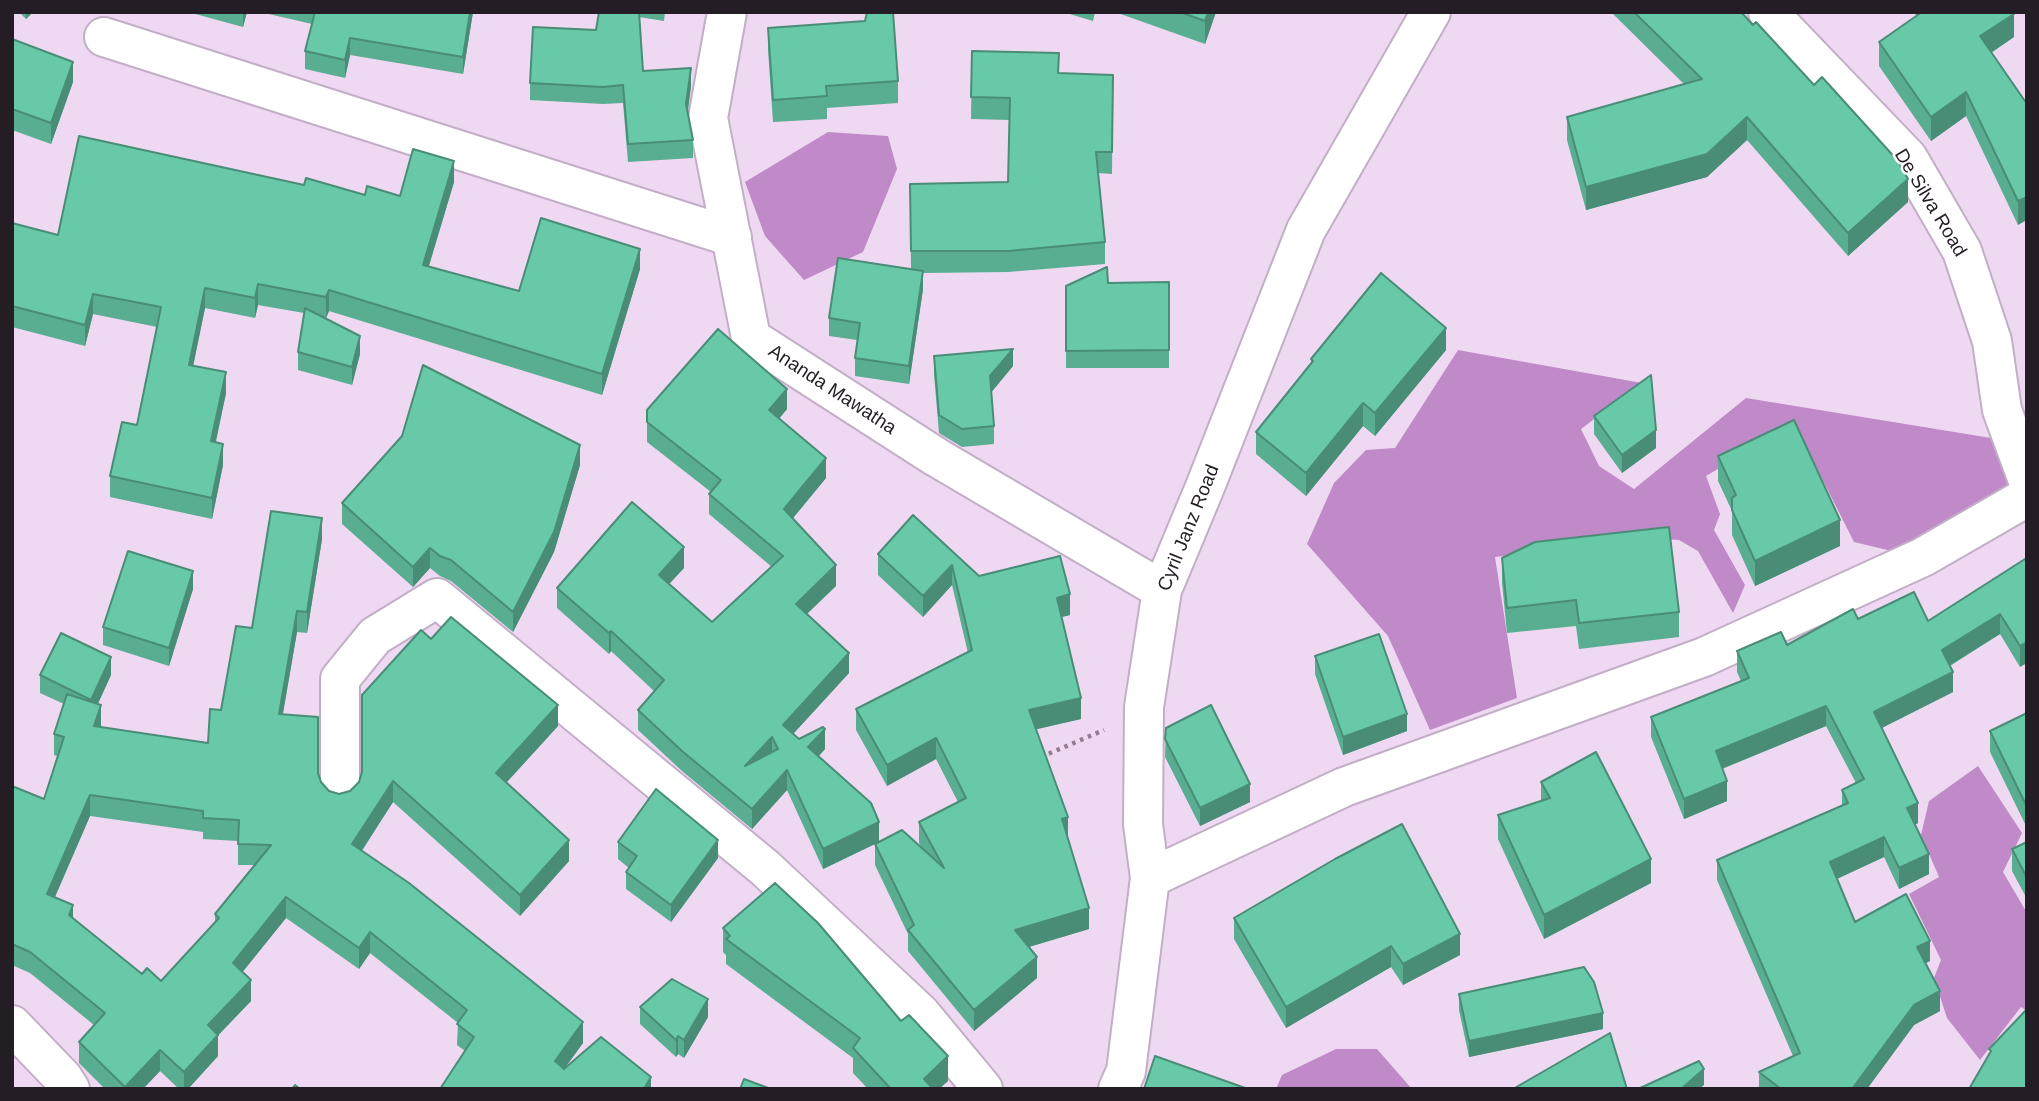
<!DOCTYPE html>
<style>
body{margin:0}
#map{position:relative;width:2039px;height:1101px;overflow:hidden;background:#efd9f2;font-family:Helvetica,sans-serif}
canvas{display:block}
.frame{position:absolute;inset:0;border:14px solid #251d26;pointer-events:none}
</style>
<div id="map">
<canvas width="2039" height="1101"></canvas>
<div class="frame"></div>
</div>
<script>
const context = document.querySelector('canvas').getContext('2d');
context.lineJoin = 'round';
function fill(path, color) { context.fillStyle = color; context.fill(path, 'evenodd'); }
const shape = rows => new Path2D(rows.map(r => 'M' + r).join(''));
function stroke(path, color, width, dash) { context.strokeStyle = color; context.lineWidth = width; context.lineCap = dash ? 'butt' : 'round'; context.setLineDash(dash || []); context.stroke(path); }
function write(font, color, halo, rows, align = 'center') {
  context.font = font + ' Helvetica,sans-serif'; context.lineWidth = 5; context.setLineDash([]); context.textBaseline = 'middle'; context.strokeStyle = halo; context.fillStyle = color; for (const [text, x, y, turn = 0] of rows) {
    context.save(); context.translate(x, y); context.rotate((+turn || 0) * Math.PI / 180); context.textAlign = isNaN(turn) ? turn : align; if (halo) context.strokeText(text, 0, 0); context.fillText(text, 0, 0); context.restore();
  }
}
const forest = shape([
 [828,132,888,136,897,169,863,252,804,280,765,236,745,182],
 [1458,350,1642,383,1581,429,1599,466,1634,489,1746,398,1991,438,2018,489,1900,553,1854,542,1801,437,1752,449,1706,476,1720,514,1714,530,1745,585,1733,613,1698,551,1679,540,1644,538,1495,557,1517,698,1430,730,1388,636,1307,544,1334,483,1366,450,1395,448],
 [1978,766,2022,833,2003,872,2027,913,2027,1011,2021,1007,1980,1060,1947,1018,1934,978,1941,960,1909,894,1939,877,1921,835,1929,801],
 [1336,1049,1377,1049,1412,1089,1276,1089,1282,1075]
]);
const path = shape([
 [1041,757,1104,730]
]);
const minor = shape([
 [727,12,708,118,751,338,936,457,1162,590],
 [1768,12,1908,158,1962,251,1992,341,2002,410,2027,478],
 [104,37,732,237],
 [340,793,340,679,375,636,437,598,765,868,920,1013,983,1089],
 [1150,878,1344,787,1704,657,1923,557,2027,497],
 [12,1025,63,1078,70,1089],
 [1118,1089,1126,1071,1150,878,1143,824,1144,707,1162,590,1205,487,1306,230,1431,12]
]);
const wall = shape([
 [19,12,33,12,26,19],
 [188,12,247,12,243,27],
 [260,12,473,12,463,74,350,55,345,78,305,69,305,51,312,24],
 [599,12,665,12,664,21,639,17,643,71,691,86,688,111,693,140,693,158,628,162,623,103,603,104,530,100,530,83,596,30],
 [1063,12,1095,12,1093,21],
 [1115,12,1216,12,1205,44],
 [1611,12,1741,12,1908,202,1848,256,1747,140,1707,177,1586,210,1567,140,1567,117,1684,84],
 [1915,12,2013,12,2014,37,1991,53,2027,104,2018,225,1966,116,1931,141,1879,66,1879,42,1916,16],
 [865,21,898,81,898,103,827,108,827,119,773,122,768,50,768,28],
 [12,39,73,82,51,144,12,130],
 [972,51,1059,73,1113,75,1112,174,1098,173,1105,242,1105,264,1008,272,923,273,923,289,909,384,855,376,855,358,857,340,829,336,829,318,911,269,910,184,1008,182,1009,120,971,119],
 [454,182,429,266,519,291,640,269,602,395,329,311,326,318,321,317,360,354,352,385,298,370,298,352,304,313,258,305,255,318,205,308,193,366,226,393,216,442,223,465,212,519,110,497,110,476,137,425,157,327,93,314,85,346,12,327,12,223,58,235,304,185,365,195,400,196],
 [1169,282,1169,368,1066,368,1066,286,1108,283],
 [1446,350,1375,436,1363,426,1306,496,1256,454,1256,432,1311,365,1311,359],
 [934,356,1013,366,991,392,994,426,994,444,962,447,939,433,934,374],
 [787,409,779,419,826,478,793,518,836,586,807,614,849,673,793,734,799,739,825,749,819,756,879,841,922,848,919,843,919,822,958,802,936,759,887,786,856,730,856,709,968,653,952,585,923,617,878,575,878,554,913,515,979,576,1070,615,1062,617,1081,719,1036,729,1068,838,1089,929,1029,947,1037,978,974,1031,908,951,908,934,875,865,875,844,823,869,787,790,752,829,682,771,638,730,638,710,654,691,611,651,609,654,557,608,557,588,684,568,669,584,712,622,772,567,709,514,709,494,711,492,647,442,647,410],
 [1594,416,1656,448,1622,473,1594,434],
 [1718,456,1840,546,1755,586,1732,535,1732,511,1718,481],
 [580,465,554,552,513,632,451,581,440,576,430,568,413,587,342,524,342,503],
 [322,539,307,633,297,632,283,714,318,773,321,782,329,791,339,794,350,791,359,782,431,639,558,726,506,783,569,861,520,916,393,802,362,851,583,1043,564,1068,651,1089,465,1051,457,1045,458,1023,370,953,359,969,286,918,242,972,251,1001,218,1035,218,1056,188,1089,179,1089,160,1071,143,1089,105,1089,79,1063,79,1042,94,1025,30,973,12,965,12,786,44,799,57,756,54,755,54,734,64,704,40,693,40,675,111,675,98,704,101,727,208,743,252,628],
 [90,816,203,832,203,839,238,841,238,865,255,865,215,914,215,923,161,981,142,974,73,918,55,897],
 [1502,558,1679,612,1679,637,1579,649,1576,626,1507,633,1502,583],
 [2025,559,2020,667,2000,634,1950,666,1953,692,1881,728,1918,823,1915,825,1929,874,1899,889,1884,857,1837,879,1855,922,1930,961,1925,963,1940,1011,1914,1025,1867,1089,1759,1089,1759,1072,1793,1056,1717,880,1717,860,1842,806,1842,790,1856,783,1826,726,1722,769,1727,801,1684,819,1651,737,1651,717,1741,681,1737,672,1737,651,1787,645,1858,619,1928,621],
 [193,589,169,666,103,645,103,627],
 [1315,656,1407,731,1343,755,1315,674],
 [2027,713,2027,828,1990,752,1990,731],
 [1166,728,1250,802,1200,826,1165,757],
 [1541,782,1651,883,1544,939,1498,839,1498,815,1541,801],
 [618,842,718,858,671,922,626,889,626,872,629,868,618,859],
 [2027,842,2027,899,2012,871,2012,849],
 [1234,918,1460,955,1403,985,1391,967,1286,1028,1234,939],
 [723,928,948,1081,939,1089,868,1089,853,1073,853,1058,726,964,726,955,723,952],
 [1459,994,1603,1029,1469,1057,1459,1010],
 [640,1007,708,1017,684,1058,678,1054,676,1057,640,1024]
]);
const shadedWall = shape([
 [26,12,33,12,26,19],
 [243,12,247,12,243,27],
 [470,12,473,12,463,74,463,57],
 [1208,12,1216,12,1205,44,1205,21],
 [2014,14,2014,37,1980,60,1980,36],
 [350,38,350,55,345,78,345,60],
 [73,62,73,82,51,144,51,123],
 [691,68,691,86,686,122,686,104],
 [1966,92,1966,116,1931,141,1931,117],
 [1747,117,1747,140,1707,177,1586,210,1586,187],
 [454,161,454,182,423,285,423,265],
 [1908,179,1908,202,1848,256,1848,233],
 [2027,197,2027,220,2018,225,2018,201],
 [640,249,640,269,602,395,602,374],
 [923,271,923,289,909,384,909,366],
 [258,284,258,305,255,318,255,298],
 [205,288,205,308,189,386,189,365],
 [329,290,329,311,326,318,326,297],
 [93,294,93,314,85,346,85,325],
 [1446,328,1446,350,1375,436,1375,413],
 [360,336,360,354,352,385,352,367],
 [1013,349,1013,366,990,394,990,376],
 [226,372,226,393,211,462,211,441],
 [787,389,787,409,769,430,769,410],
 [1363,403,1363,426,1306,496,1306,473],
 [1656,430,1656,448,1622,473,1622,455],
 [223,444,223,465,212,519,212,498],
 [580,445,580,465,554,552,513,632,513,612],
 [826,458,826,478,784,529,784,509],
 [322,518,322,539,307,633,307,612],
 [1840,520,1840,546,1755,586,1755,561],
 [684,547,684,568,659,595,659,575],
 [430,548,430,568,413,587,413,567],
 [836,565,836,586,796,624,796,604],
 [952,565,952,585,923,617,923,596],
 [193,571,193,589,169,666,169,648],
 [1070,594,1070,615,1057,618,1057,598],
 [297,611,297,632,279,735,279,714],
 [2000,614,2000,634,1942,670,1942,650],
 [611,631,611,651,609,654,609,633],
 [2027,642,2027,663,2020,667,2020,646],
 [849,653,849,673,783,745,783,725],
 [111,657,111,675,91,718,91,700],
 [1953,672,1953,692,1874,732,1874,712],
 [1081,698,1081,719,1029,731,1029,710],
 [101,705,101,726,94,747,94,726],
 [558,705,558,726,496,794,496,773],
 [1826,706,1826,726,1716,771,1716,751],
 [1407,714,1407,731,1343,755,1343,737],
 [825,729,825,749,808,768,808,747],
 [772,737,772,757,745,766],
 [936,738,936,759,887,786,887,765],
 [787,770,787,790,752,829,752,809],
 [393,781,393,802,352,865,352,844],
 [1727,781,1727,801,1684,819,1684,799],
 [1250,784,1250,802,1200,826,1200,808],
 [90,795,90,816,47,915,47,894],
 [1918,803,1918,823,1907,828,1907,808],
 [1068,817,1068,838,1062,819],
 [879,822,879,842,823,869,823,849],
 [1884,837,1884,857,1830,882,1830,862],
 [569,840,569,861,520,916,520,895],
 [718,840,718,858,671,922,671,905],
 [1929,854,1929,874,1899,889,1899,868],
 [1651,859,1651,883,1544,939,1544,915],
 [286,897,286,918,233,984,233,963],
 [73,905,73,926,69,915],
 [1089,908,1089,929,1015,951,1015,930],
 [370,932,370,953,359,969,359,948],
 [1460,934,1460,955,1403,985,1403,964],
 [1930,941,1930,961,1917,968,1917,947],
 [1391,946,1391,967,1286,1028,1286,1007],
 [1037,957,1037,978,974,1031,974,1010],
 [251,980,251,1001,208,1046,208,1025],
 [1940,991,1940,1011,1914,1025,1867,1089,1852,1089,1914,1005],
 [708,999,708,1017,684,1058,684,1040],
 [1603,1013,1603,1029,1469,1057,1469,1041],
 [583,1022,583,1043,555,1082,555,1061],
 [218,1035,218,1056,188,1089,184,1089,184,1072],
 [678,1036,678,1054,676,1057,676,1040],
 [160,1050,160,1071,143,1089,125,1089,125,1087],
 [948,1056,948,1081,939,1089,924,1089,924,1079],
 [1704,1069,1704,1085,1699,1089,1681,1089],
 [651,1077,651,1089,645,1089,645,1087]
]);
const building = shape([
 [315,12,470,12,463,57,350,38,345,60,305,51,315,12],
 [599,12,639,12,643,71,691,68,686,104,693,140,628,144,623,85,603,87,530,83,533,27,596,30,599,12],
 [867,12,893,12,898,81,826,86,827,96,773,100,768,28,865,21,867,12],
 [1180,12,1208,12,1205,21,1180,12],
 [1634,12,1741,12,1753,25,1756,22,1814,85,1822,77,1898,161,1908,179,1848,233,1747,117,1707,154,1586,187,1567,117,1702,79,1634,12],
 [1922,12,2013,12,2014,14,1980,36,2027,104,2027,197,2018,201,1966,92,1931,117,1879,42,1922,12],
 [12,39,73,62,51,123,12,109,12,39],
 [972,51,1059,53,1058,73,1113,75,1112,152,1096,152,1105,242,1008,251,911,251,910,184,1008,182,1010,98,971,97,972,51],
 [79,136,304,185,306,178,365,195,367,186,400,196,413,149,454,161,423,265,519,291,541,218,640,249,602,374,329,290,326,297,258,284,255,298,205,288,189,365,226,372,211,441,223,444,212,498,110,476,122,422,137,425,161,307,93,294,85,325,12,306,12,223,58,235,79,136],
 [838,258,923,271,909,366,855,358,860,323,829,318,838,258],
 [1107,267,1108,283,1169,282,1169,350,1066,351,1066,286,1107,267],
 [1381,273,1446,328,1375,413,1363,403,1306,473,1256,432,1313,361,1311,359,1381,273],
 [305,308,360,336,352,367,298,352,305,308],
 [718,329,787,389,769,410,826,458,784,509,836,565,796,604,849,653,783,725,799,739,823,727,825,729,808,747,871,803,879,822,823,849,787,770,752,809,682,751,638,710,664,680,611,631,609,633,557,588,632,502,684,547,659,575,712,622,783,556,709,494,721,480,647,422,647,410,718,329],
 [772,737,778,749,745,766,772,737],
 [1013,349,990,376,994,426,962,429,939,415,934,356,1013,349],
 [423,365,580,445,554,532,513,612,451,560,440,556,430,548,413,567,342,503,402,436,423,365],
 [1651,375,1656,430,1622,455,1594,416,1651,375],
 [1794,420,1840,520,1755,561,1732,510,1732,498,1736,495,1718,456,1794,420],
 [271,511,322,518,307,612,297,611,279,714,318,717,318,773,321,782,329,791,339,794,350,791,359,782,362,772,362,695,421,630,431,639,451,617,558,705,496,773,569,840,520,895,393,781,352,844,409,883,583,1022,555,1061,564,1069,601,1037,651,1077,645,1087,648,1089,440,1089,474,1037,457,1024,467,1010,370,932,359,948,286,897,233,963,251,980,208,1025,218,1035,184,1072,160,1050,125,1087,79,1042,105,1013,30,952,12,944,12,786,44,799,64,737,54,734,67,694,101,705,94,726,208,743,210,709,221,710,236,626,252,628,271,511],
 [90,795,203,811,203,818,239,820,238,844,271,845,215,914,219,918,161,981,147,968,142,974,69,915,73,905,47,894,90,795],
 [913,515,979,576,1060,556,1070,594,1057,598,1081,698,1029,710,1068,817,1062,819,1089,908,1015,930,1037,957,974,1010,908,930,914,925,875,844,902,830,944,868,919,822,966,798,936,738,887,765,856,709,972,650,952,565,923,596,878,554,913,515],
 [1669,527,1679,612,1579,623,1576,600,1507,608,1502,558,1535,542,1669,527],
 [128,551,193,571,169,648,103,627,128,551],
 [2025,559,2027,562,2027,642,2020,646,2000,614,1942,650,1953,672,1874,712,1918,803,1907,808,1929,854,1899,868,1884,837,1830,862,1855,922,1906,894,1930,941,1917,947,1940,991,1914,1005,1852,1089,1781,1089,1759,1072,1800,1053,1717,860,1848,803,1842,790,1864,779,1826,706,1716,751,1727,781,1684,799,1651,717,1749,678,1737,651,1781,632,1787,645,1853,609,1858,619,1914,592,1928,621,2025,559],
 [61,633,111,657,91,700,40,675,61,633],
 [1379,634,1407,714,1343,737,1315,656,1379,634],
 [1211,705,1250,784,1200,808,1165,739,1166,728,1211,705],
 [2027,713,2027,807,1990,731,2027,713],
 [1596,752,1651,859,1544,915,1498,815,1550,798,1541,782,1596,752],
 [656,789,718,840,671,905,626,872,637,856,618,842,656,789],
 [1402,824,1460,934,1403,964,1391,946,1286,1007,1234,918,1335,859,1402,824],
 [2027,842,2027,878,2012,849,2027,842],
 [775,883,818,923,901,1021,909,1015,948,1056,924,1079,933,1089,891,1089,853,1048,860,1038,726,939,730,936,723,928,775,883],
 [1584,967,1594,982,1603,1013,1469,1041,1459,994,1584,967],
 [672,979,708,999,684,1040,678,1036,676,1040,640,1007,672,979],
 [2027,1009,2027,1089,1969,1089,1991,1051,1989,1049,2027,1009],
 [1610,1033,1627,1089,1513,1089,1610,1033],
 [1155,1056,1248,1089,1144,1089,1155,1056],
 [1699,1061,1704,1069,1681,1089,1638,1089,1699,1061],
 [744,1079,771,1089,740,1089,744,1079],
 [295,1085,300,1089,292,1089,295,1085]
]);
const streetNames = [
 ["De Silva Road",1930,203,59],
 ["Ananda Mawatha",832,390,33],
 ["Cyril Janz Road",1189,528,-68]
];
fill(forest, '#bf8ac7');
stroke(minor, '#c3aec7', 42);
stroke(path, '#8e7e90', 4.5, [3.5, 5]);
stroke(minor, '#fff', 38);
fill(wall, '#59ad90');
fill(shadedWall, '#498d76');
fill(building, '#68c9a8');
stroke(building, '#498d76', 2);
write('19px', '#251d26', '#fff', streetNames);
</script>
